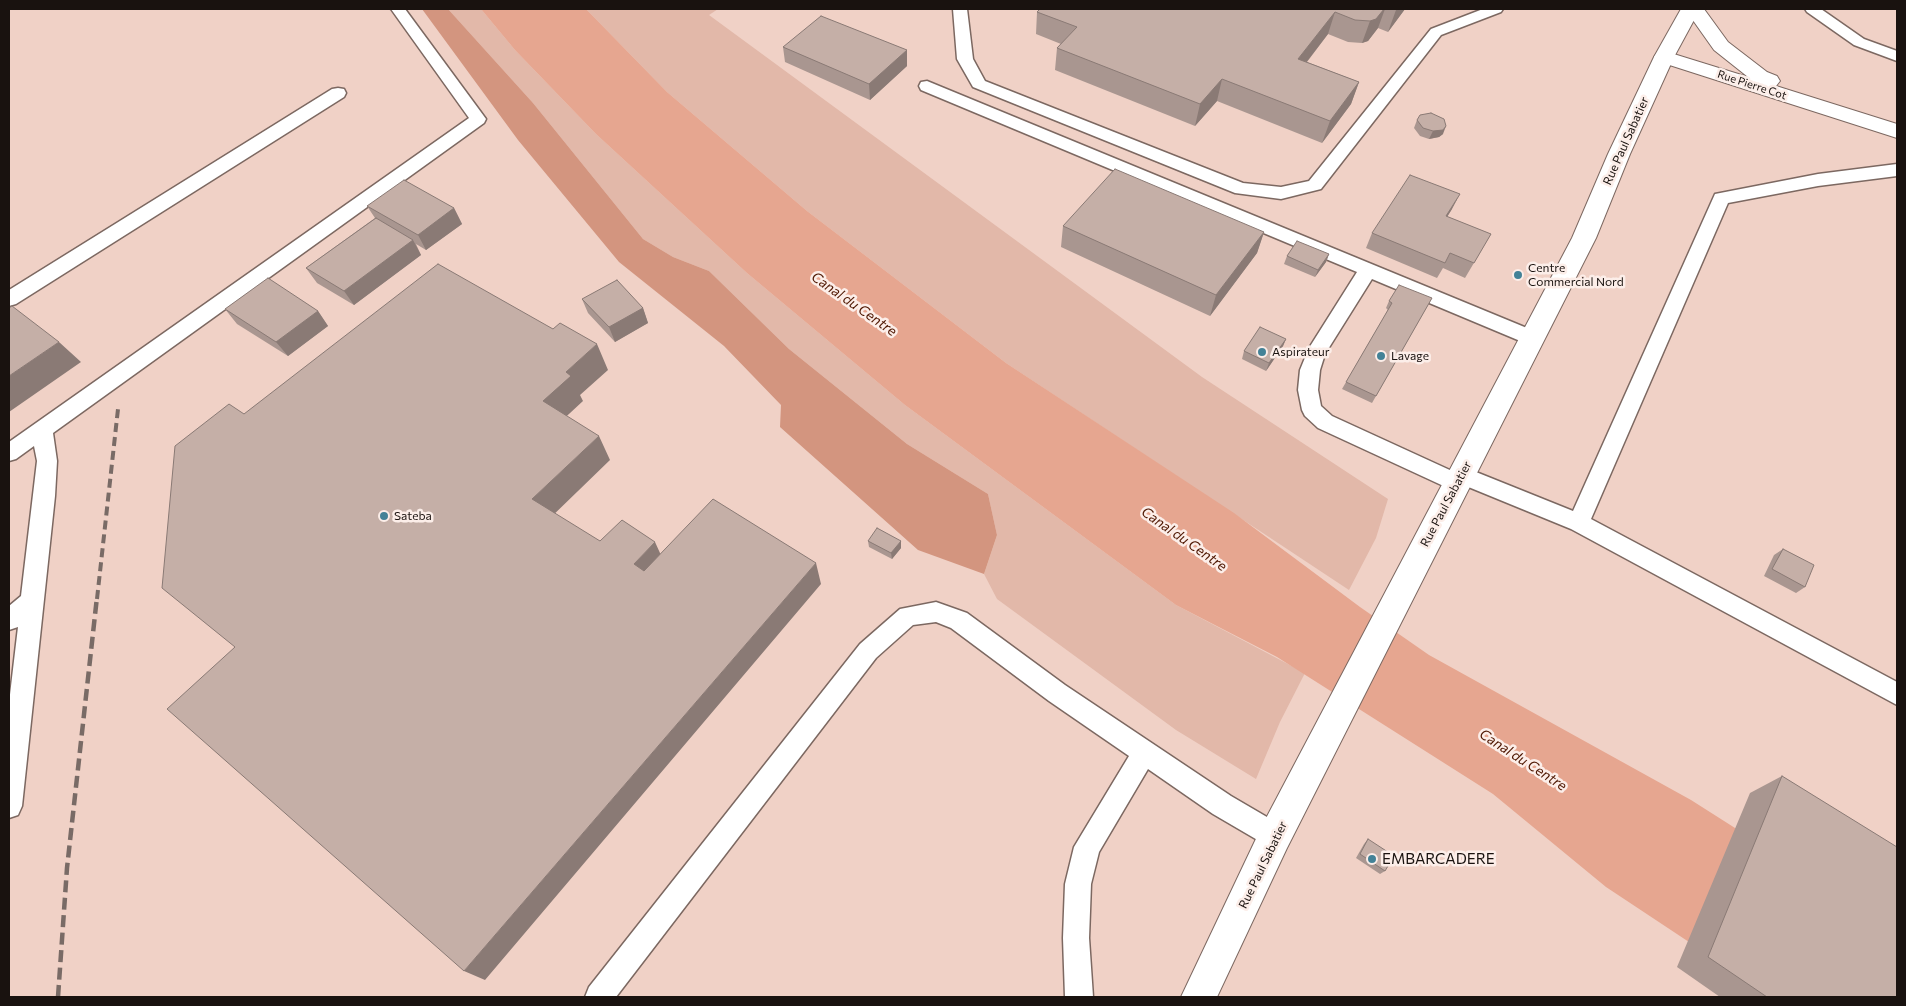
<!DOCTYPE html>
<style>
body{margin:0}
#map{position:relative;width:1906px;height:1006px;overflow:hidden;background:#f6ded6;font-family:Commissioner,sans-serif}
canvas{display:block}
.frame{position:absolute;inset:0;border:10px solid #19120f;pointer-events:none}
</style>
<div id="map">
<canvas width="1906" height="1006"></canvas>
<div class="frame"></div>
</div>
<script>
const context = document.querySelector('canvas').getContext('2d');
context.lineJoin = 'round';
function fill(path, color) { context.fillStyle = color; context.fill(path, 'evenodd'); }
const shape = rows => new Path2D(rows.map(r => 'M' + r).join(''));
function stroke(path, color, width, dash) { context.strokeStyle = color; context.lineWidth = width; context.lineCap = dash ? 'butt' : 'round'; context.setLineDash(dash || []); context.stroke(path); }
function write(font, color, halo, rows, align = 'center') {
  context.font = font + ' Commissioner,sans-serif'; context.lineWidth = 5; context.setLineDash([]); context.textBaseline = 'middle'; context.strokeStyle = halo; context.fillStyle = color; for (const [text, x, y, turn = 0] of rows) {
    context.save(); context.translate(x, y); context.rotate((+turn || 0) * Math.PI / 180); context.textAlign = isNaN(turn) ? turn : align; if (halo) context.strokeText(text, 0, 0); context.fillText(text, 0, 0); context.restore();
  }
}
const built = shape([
 [9,9,1897,9,1897,997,9,997]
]);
const green = shape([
 [448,9,481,9,515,50,596,134,747,273,905,405,1176,605,1305,673,1280,722,1256,779,1176,730,997,599,984,574,997,535,988,494,907,444,789,349,709,271,673,257,643,239,533,103],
 [586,9,718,9,709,15,1202,377,1388,499,1376,538,1349,590,1006,363,807,211,667,92]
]);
const forest = shape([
 [422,9,448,9,533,103,643,239,673,257,709,271,789,349,907,444,988,494,997,535,984,574,918,550,780,427,781,405,724,346,619,262,518,140]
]);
const water = shape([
 [481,9,586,9,667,92,807,211,1006,363,1234,513,1360,607,1429,655,1691,800,1897,931,1772,997,1606,887,1493,794,1277,657,1176,605,905,405,747,273,596,134,515,50]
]);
const lane = shape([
 [391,9,405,9,486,119,484,123,53,433,57,461,55,496,22,806,18,815,9,818,9,703,18,627,9,630,9,606,21,596,37,461,34,446,16,459,9,461,9,442,469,118,391,9],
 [953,9,967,9,973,59,985,81,1243,183,1281,187,1309,181,1431,29,1483,9,1503,9,1501,12,1441,35,1321,189,1281,199,1235,193,973,87,957,59,953,9],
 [1805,9,1821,9,1864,39,1897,51,1897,61,1854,45,1807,12,1805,9],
 [927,81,1539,333,1542,338,1539,343,1532,345,1525,343,1372,279,1325,354,1320,370,1318,390,1321,406,1332,416,1452,471,1461,466,1573,511,1715,194,1818,174,1897,164,1897,176,1818,186,1728,203,1591,519,1897,682,1897,705,1571,529,1466,486,1464,489,1457,492,1450,489,1318,428,1305,416,1302,410,1298,390,1300,370,1309,348,1357,272,921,90,919,86,921,82,927,81],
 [338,88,344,89,346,93,344,97,16,304,9,306,9,290,332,89,338,88],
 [936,602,967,613,1065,685,1231,796,1284,827,1288,836,1284,845,1275,849,1266,845,1213,814,1148,769,1099,852,1091,884,1089,938,1093,997,1065,997,1063,938,1065,884,1074,847,1129,756,1049,701,951,628,936,622,913,625,876,658,616,997,585,997,589,987,860,644,900,609,936,602]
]);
const street = shape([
 [1685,9,1704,9,1728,42,1767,72,1777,76,1780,81,1776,86,1897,124,1897,138,1657,61,1654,57,1657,53,1664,51,1748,77,1714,50,1685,9]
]);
const secondary = shape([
 [1681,9,1700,9,1674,57,1630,154,1596,238,1287,848,1217,997,1181,997,1263,824,1572,238,1608,154,1654,57,1681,9]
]);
const railFar1 = shape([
 [97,599,118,409]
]);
const rail = shape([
 [58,997,67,868,97,597]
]);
const wall = shape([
 [1040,9,1405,9,1388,32,1378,28,1368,41,1362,43,1348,42,1328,34,1307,62,1359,82,1351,104,1322,143,1217,101,1195,126,1055,70,1057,48,1061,44,1036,34,1037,12],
 [783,47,907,50,907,66,870,100,785,62],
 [1417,120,1443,134,1439,137,1429,139,1420,136,1414,128],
 [367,206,454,208,462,224,426,250,416,244,421,255,354,305,317,283,306,268,375,218],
 [1452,209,1447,217,1491,234,1465,278,1443,268,1437,278,1366,248,1372,233],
 [1063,226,1264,232,1257,253,1210,316,1061,247],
 [1329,254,1326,262,1315,277,1284,264,1287,256],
 [1432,298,1372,403,1342,389,1388,310,1386,308,1389,301],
 [582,299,643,308,648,323,615,342,588,313],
 [225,309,318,311,328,326,288,356,237,324],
 [1286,339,1283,346,1266,371,1242,359,1244,351],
 [868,541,901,541,901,548,892,559,869,547],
 [1783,549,1805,587,1796,593,1764,576,1774,555],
 [1782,776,1897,997,1720,997,1677,967,1750,793],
 [1368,839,1385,871,1380,874,1356,858,1364,844]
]);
const shadedWall = shape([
 [1384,9,1385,9,1378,28,1368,41,1362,43,1370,21],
 [1397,9,1405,9,1388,32,1396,10],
 [1335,12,1328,34,1292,81,1298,59],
 [907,50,907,66,870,100,869,84],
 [1222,79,1217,101,1195,126,1200,104],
 [1359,82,1351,104,1322,143,1330,121],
 [1446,126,1443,134,1439,137,1429,139,1433,131],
 [1460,194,1452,209,1438,231,1446,216],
 [454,208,462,224,426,250,418,235],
 [1264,232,1257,253,1210,316,1216,295],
 [413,240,421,255,354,305,344,291],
 [1329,254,1326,262,1315,277,1318,270],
 [643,308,648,323,615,342,609,327],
 [318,311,328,326,288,356,276,342],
 [1286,339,1283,346,1266,371,1269,363],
 [59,342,81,362,9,412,9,376],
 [597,344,608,370,580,395,583,401,556,426,543,401,566,372],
 [599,436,610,460,546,522,532,499],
 [901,541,901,548,892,559,891,553],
 [655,542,665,564,645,585,634,564],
 [816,563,821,584,485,980,464,971]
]);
const building = shape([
 [1040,9,1384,9,1376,19,1370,21,1355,20,1335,12,1298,59,1359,82,1330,121,1222,79,1200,104,1057,48,1077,27,1037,12,1040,9],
 [821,16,907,50,869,84,783,47,821,16],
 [1431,113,1444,119,1446,126,1443,130,1433,131,1423,128,1417,120,1420,115,1431,113],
 [1115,169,1264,232,1216,295,1063,226,1115,169],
 [1410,175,1460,194,1446,216,1491,234,1474,263,1450,253,1445,263,1372,233,1410,175],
 [404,180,454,208,418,235,367,206,404,180],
 [376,218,413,240,344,291,306,268,376,218],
 [1297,241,1329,254,1318,270,1287,256,1297,241],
 [438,264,553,329,560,323,597,344,566,372,571,376,543,401,599,436,532,499,600,541,622,520,655,542,634,564,644,571,713,499,816,563,464,971,167,709,235,647,162,588,175,446,229,404,244,414,438,264],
 [268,278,318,311,276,342,225,309,268,278],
 [617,280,643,308,609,327,582,299,617,280],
 [1399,285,1432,298,1376,396,1346,382,1392,303,1389,301,1399,285],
 [12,306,59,342,9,376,9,308,12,306],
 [1260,327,1286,339,1269,363,1244,351,1260,327],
 [877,528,901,541,891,553,868,541,877,528],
 [1783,549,1814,565,1805,587,1772,569,1783,549],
 [1782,776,1897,847,1897,997,1767,997,1708,957,1782,776],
 [1368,839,1394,856,1385,871,1360,854,1368,839]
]);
const markers = [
 [1518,275,5,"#438297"],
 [1262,352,5,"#438297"],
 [1381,356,5,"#438297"],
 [384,516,5,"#438297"],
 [1372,859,5,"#438297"]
];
const farStreetnames = [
 ["Rue Pierre Cot",1752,85,18]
];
const streetNames = [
 ["Rue Paul Sabatier",1626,141,-66],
 ["Rue Paul Sabatier",1446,504,-62],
 ["Rue Paul Sabatier",1263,865,-64]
];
const poiNames = [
 ["Centre",1528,268],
 ["Commercial Nord",1528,282],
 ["Aspirateur",1272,352],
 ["Lavage",1391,356],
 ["Sateba",394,516]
];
const waterNames = [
 ["Canal du Centre",854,304,35],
 ["Canal du Centre",1184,539,35],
 ["Canal du Centre",1523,760,33]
];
const nearPoinames = [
 ["EMBARCADERE",1382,859]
];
fill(built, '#f0d1c6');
fill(green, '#e2b8a9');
fill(forest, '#d3957f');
fill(water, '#e6a690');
stroke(lane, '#7c6861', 3);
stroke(street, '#7c6861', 2);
stroke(secondary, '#7c6861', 2);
fill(lane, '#fff');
fill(street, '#fff');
fill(secondary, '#fff');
stroke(railFar1, '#796b66', 4, [9, 5]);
stroke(rail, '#796b66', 4.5, [12, 5.5]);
fill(wall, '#a99690');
fill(shadedWall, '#8a7a75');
fill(building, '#c5afa7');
stroke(building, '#8a7a75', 1);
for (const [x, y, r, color] of markers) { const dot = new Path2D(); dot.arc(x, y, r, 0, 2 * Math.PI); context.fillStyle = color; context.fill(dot); stroke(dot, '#fceee9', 2); }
write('11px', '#19120f', '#fceee9', farStreetnames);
write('12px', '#19120f', '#fceee9', streetNames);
write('12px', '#19120f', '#fceee9', poiNames, 'left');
write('italic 14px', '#4e1600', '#fceee9', waterNames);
write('15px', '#19120f', '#fceee9', nearPoinames, 'left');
</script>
